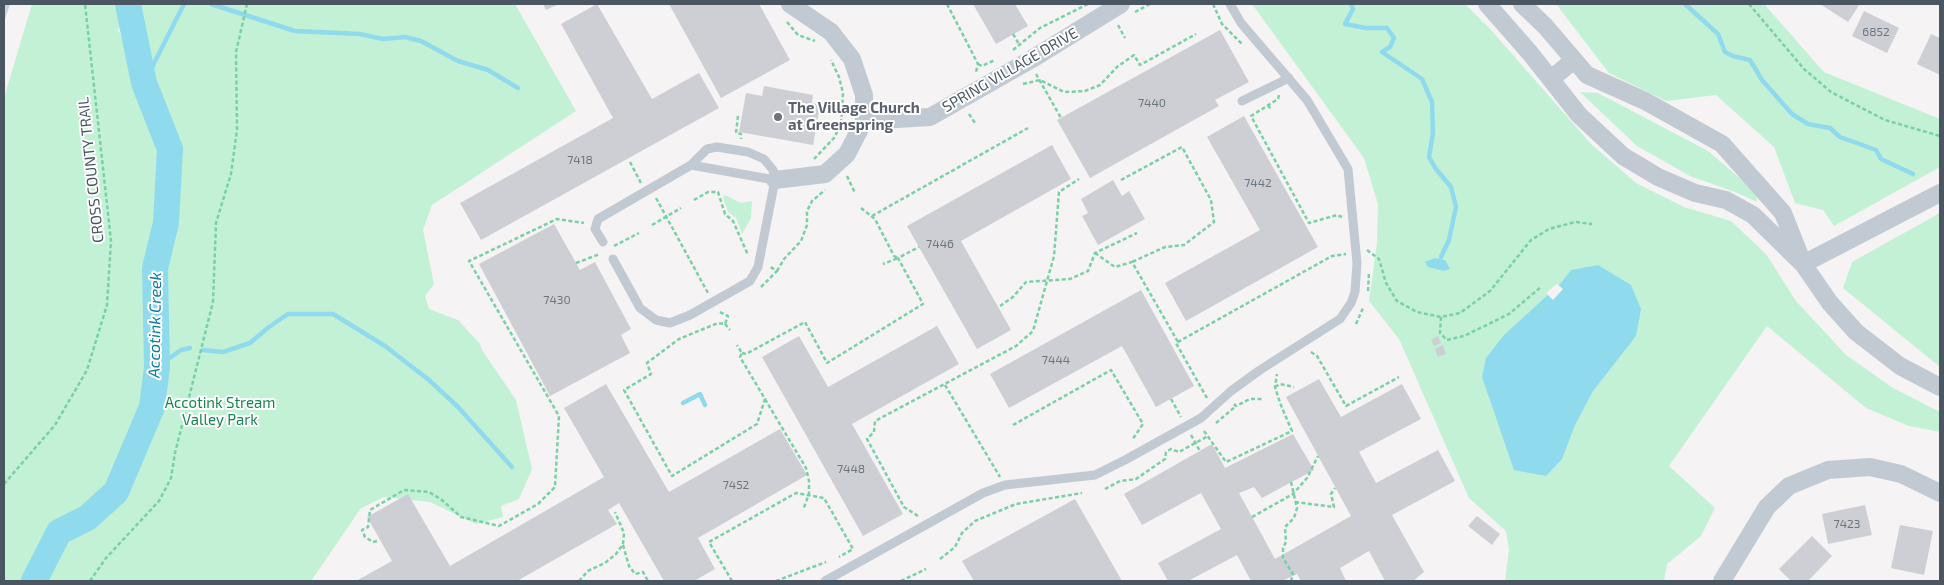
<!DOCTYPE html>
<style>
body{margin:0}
#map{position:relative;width:1944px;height:585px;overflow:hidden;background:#f5f3f3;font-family:"Exo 2",sans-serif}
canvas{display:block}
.frame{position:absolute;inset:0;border:5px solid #4a5661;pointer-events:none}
</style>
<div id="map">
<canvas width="1944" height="585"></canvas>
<div class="frame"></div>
</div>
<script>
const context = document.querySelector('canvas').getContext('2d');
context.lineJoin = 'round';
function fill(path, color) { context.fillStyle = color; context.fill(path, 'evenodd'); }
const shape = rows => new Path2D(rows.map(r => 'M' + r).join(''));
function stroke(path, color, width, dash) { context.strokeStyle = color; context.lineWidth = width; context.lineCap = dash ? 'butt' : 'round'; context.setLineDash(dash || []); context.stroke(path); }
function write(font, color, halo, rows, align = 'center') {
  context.font = font + ' "Exo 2",sans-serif'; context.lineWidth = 4; context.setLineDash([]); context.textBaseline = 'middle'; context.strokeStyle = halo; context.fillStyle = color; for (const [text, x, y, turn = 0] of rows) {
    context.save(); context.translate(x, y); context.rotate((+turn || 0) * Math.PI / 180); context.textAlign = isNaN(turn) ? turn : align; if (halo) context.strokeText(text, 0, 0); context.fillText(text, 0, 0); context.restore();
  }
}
const green = shape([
 [32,4,515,4,576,111,432,205,423,230,434,284,425,296,429,309,458,320,480,344,482,350,516,400,532,469,519,499,501,506,503,517,476,524,430,502,384,497,361,508,311,581,4,581,4,98],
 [118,27,153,91,153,94,118,30],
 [1252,4,1465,4,1491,30,1591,144,1636,183,1684,207,1731,221,1766,254,1796,301,1846,355,1893,388,1940,412,1940,432,1909,426,1866,408,1767,326,1669,466,1715,508,1701,536,1667,564,1664,581,1505,581,1509,549,1506,531,1469,498,1399,339,1369,301,1377,244,1378,204,1364,158],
 [1556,4,1764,4,1824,72,1940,119,1940,167,1834,226,1823,210,1795,203,1774,147,1716,95,1666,101,1609,73],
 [1580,92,1598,93,1708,151,1756,192,1757,202,1735,192,1690,176,1637,146],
 [725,195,741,203,752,201,751,218,742,234,736,218,728,212,723,198],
 [1940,213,1940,367,1843,288,1852,262]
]);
const water = shape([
 [1435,258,1445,260,1450,269,1444,271,1428,267,1425,262],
 [1598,265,1631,285,1641,309,1636,336,1593,391,1575,425,1562,459,1546,476,1514,470,1482,377,1486,358,1504,335,1561,283,1571,270]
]);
const pier = shape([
 [1557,284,1563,289,1553,300,1546,293]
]);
const stream = shape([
 [211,4,295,31,360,34,383,39,405,37,421,41,458,61,488,70,518,88],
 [1351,4,1353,9,1345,24,1366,28,1387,28,1394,38,1390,47,1382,52,1422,79,1432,102,1433,133,1429,157,1436,169,1451,187,1456,207,1449,240,1441,257],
 [1685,4,1718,34,1725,52,1733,56,1750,60,1762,80,1792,114,1808,124,1830,128,1840,137,1876,150,1881,159,1913,174],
 [144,83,184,4],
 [203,350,223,352,250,343,269,327,288,314,333,314,385,346,429,380,458,407,512,467],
 [157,367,181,350,190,348],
 [683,403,700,394,705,405]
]);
const river = shape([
 [34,581,59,532,87,518,116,492,152,407,157,367,155,268,166,223,170,149,144,83,128,4]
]);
const building = shape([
 [4,4,10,4,4,22],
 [543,4,559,4,546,10],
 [597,4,652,99,699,73,719,108,481,240,460,203,613,118,561,24],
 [669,4,759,4,790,60,721,98],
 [973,4,1015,4,1028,26,996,44],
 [1820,4,1860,4,1848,22],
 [1864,11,1899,28,1887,53,1852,36],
 [1220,30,1249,82,1215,100,1219,106,1090,178,1057,120],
 [1931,34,1940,38,1940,75,1917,64],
 [764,86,813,95,812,103,820,105,813,145,739,132,746,93,762,96],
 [1244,116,1318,247,1186,321,1165,283,1260,230,1207,137],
 [1052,145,1071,179,961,241,1011,330,977,349,907,226],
 [1113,180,1122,196,1129,191,1145,219,1098,245,1082,216,1088,213,1081,199],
 [554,224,580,270,595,262,631,329,621,335,630,353,550,396,479,264],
 [1141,290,1194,386,1156,407,1122,346,1009,408,990,374],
 [937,326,959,364,852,424,903,514,863,536,762,357,799,336,828,387],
 [1438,336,1441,343,1434,346,1431,340],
 [1443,345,1446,354,1438,357,1435,349],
 [1319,379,1341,417,1402,384,1421,419,1359,452,1376,483,1438,450,1455,481,1392,515,1424,572,1413,581,1385,581,1369,551,1340,568,1346,581,1301,581,1297,574,1282,581,1251,581,1237,555,1188,581,1168,581,1158,563,1221,529,1201,493,1142,525,1124,494,1212,444,1225,468,1293,434,1314,470,1262,498,1254,487,1239,493,1275,559,1351,516,1286,397],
 [606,384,669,492,780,429,807,475,698,538,715,569,694,581,664,581,619,503,608,510,617,524,517,581,356,581,392,561,367,517,408,494,450,566,604,477,564,408],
 [1075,499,1122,581,974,581,962,561],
 [1865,505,1872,535,1828,544,1822,514],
 [1477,516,1500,534,1492,545,1468,526],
 [1900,525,1933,531,1924,575,1891,568],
 [1812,536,1832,556,1808,581,1791,581,1779,569]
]);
const path = shape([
 [947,4,978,64,976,72],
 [1213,4,1222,24,1242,44],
 [1749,4,1804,69,1831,92,1885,120,1940,136],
 [1135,12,1150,4],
 [787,22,798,35,815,41],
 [1118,25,1125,38],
 [1013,34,1020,46],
 [1013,50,1040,28,1088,4],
 [978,64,982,66,995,60],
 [1036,74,1061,118],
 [1023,84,1040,80,1064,92,1085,91,1100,85,1117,67,1134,55,1140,65,1196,34],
 [1279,95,1278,99,1251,116,1309,223,1337,215,1342,217],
 [1268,105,1271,110],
 [969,114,975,123],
 [738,116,736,133,741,134,741,139],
 [814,159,834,138,841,124,843,93,839,77,831,60],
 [630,162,641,183],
 [847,176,855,193],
 [1121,180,1182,147,1211,200,1214,222,1184,245,1165,247,1132,262],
 [656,198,708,293],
 [694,200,708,192,718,192,725,214,733,221,748,255],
 [861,208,875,219,894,256,898,258,883,264],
 [872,216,1028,128],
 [652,225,681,208],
 [614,246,639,233],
 [1367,250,1379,259,1386,283,1397,301,1417,312,1441,317,1460,313,1490,291,1531,240,1549,229,1575,222,1592,224],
 [1095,253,1115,267,1132,262,1178,342],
 [576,263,600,254],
 [777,271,784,259,801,241,807,225,807,211,812,201,825,190],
 [761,287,777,271,769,266],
 [1368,291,1369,272],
 [1000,306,1013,297,1026,282,1070,279,1088,271,1095,253,1137,233],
 [720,312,728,316,725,324,718,323,679,339,647,363,651,374,624,390,672,476,757,424,765,399,740,357,742,353,737,345],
 [1441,317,1440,333,1447,340,1464,336,1509,314,1541,287],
 [725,324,730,330],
 [1356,324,1363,308],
 [1311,352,1317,356,1346,406,1399,377],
 [742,353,746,354,805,322,827,363,923,304,898,258,919,247],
 [945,385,1000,477],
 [1275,387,1280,384,1294,387],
 [1207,398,1176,343,1332,256,1346,254],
 [765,399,806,468,809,481,809,494,803,510],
 [1171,399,1181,417],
 [1234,404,1236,406,1250,399,1262,399],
 [1216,423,1236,406],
 [1013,425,1111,370,1143,424,1132,440],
 [1204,431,1226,462,1292,431,1280,403,1275,387,1277,374],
 [1191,435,1200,451],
 [1291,482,1297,508,1294,518,1285,527,1286,542,1283,548,1283,558,1293,574,1291,581],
 [4,484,55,425,87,370,107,305,111,241,85,4],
 [1105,489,1120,481,1136,479,1165,459,1166,452,1171,449,1179,452,1208,436],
 [1295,502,1334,507,1331,494,1335,488],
 [918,516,904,507,867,439,874,432,875,421,1016,346,1033,331,1054,256,1059,192,1079,179],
 [1252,517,1293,494,1307,478,1318,456],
 [377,541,373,542,365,537,362,530,368,527,370,510,404,490,429,492,442,500,461,517,499,526,538,504,555,487,559,416,469,261,557,219,584,223],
 [623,545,629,566,635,574,643,572,648,581],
 [940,559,955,547,962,533,975,521,1016,504,1082,493],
 [90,581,106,558,159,501,171,478,175,453,213,302,216,223,231,174,237,130,236,52,247,4],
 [579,581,588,571,605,563,616,554,623,544,624,533,615,512],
 [732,581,709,542,796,493,824,498,853,549,839,557],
 [776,581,826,562],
 [901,581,926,569]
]);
const service = shape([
 [1242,101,1289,78],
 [691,165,707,149,717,147,748,152,764,159,773,170,775,180],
 [603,242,595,229,598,219,691,165,775,180,758,267,750,281,690,315,670,323,656,320,640,308,613,259],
 [825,581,983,493,1005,485,1095,475,1125,460,1201,418,1231,391,1260,370,1340,319,1351,303,1355,292,1357,263,1348,169,1307,100,1241,23,1230,4]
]);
const minor = shape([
 [1487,4,1530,53,1579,115,1623,156,1658,177,1695,193,1726,200,1753,215,1803,264,1830,303,1856,332,1900,366,1940,387],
 [1522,4,1545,26,1587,75,1645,101,1722,144,1783,213,1802,261],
 [1551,79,1574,60],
 [864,121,930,117,1032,59,1121,4],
 [775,180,825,174,847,154,864,121,864,95,852,59,831,32,790,4],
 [1803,264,1940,193],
 [1722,581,1767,507,1789,486,1828,470,1870,467,1901,474,1940,493]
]);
const markers = [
 [778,117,5,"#6b7280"]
];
const numberNames = [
 ["6852",1876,32],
 ["7440",1152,103],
 ["7418",580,160],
 ["7442",1258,183],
 ["7446",940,244],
 ["7430",557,300],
 ["7444",1056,360],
 ["7448",851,469],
 ["7452",736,485],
 ["7423",1847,524]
];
const streetNames = [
 ["SPRING VILLAGE DRIVE",1010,70,-30],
 ["CROSS COUNTY TRAIL",91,170,-96]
];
const worshipNames = [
 ["The Village Church",788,108],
 ["at Greenspring",788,125]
];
const parkNames = [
 ["Accotink Stream",220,403],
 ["Valley Park",220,420]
];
const waterNames = [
 ["Accotink Creek",155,325,-89]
];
fill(green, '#c3f1d5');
fill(water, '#90daee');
fill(pier, '#f5f3f3');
stroke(stream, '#90daee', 4.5);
stroke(river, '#90daee', 26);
fill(building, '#cdcfd5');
stroke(path, '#7ad0a6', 2.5, [4, 2.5]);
stroke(service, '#c1cad2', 9);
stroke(minor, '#c1cad2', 18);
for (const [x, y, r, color] of markers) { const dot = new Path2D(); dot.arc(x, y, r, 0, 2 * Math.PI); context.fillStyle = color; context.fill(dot); stroke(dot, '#fff', 2); }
write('12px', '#6b747e', null, numberNames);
write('15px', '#4a5661', '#fff', streetNames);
write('bold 15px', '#5b616d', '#fff', worshipNames, 'left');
write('15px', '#17864f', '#fff', parkNames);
write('italic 16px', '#0c7c9b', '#fff', waterNames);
</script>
